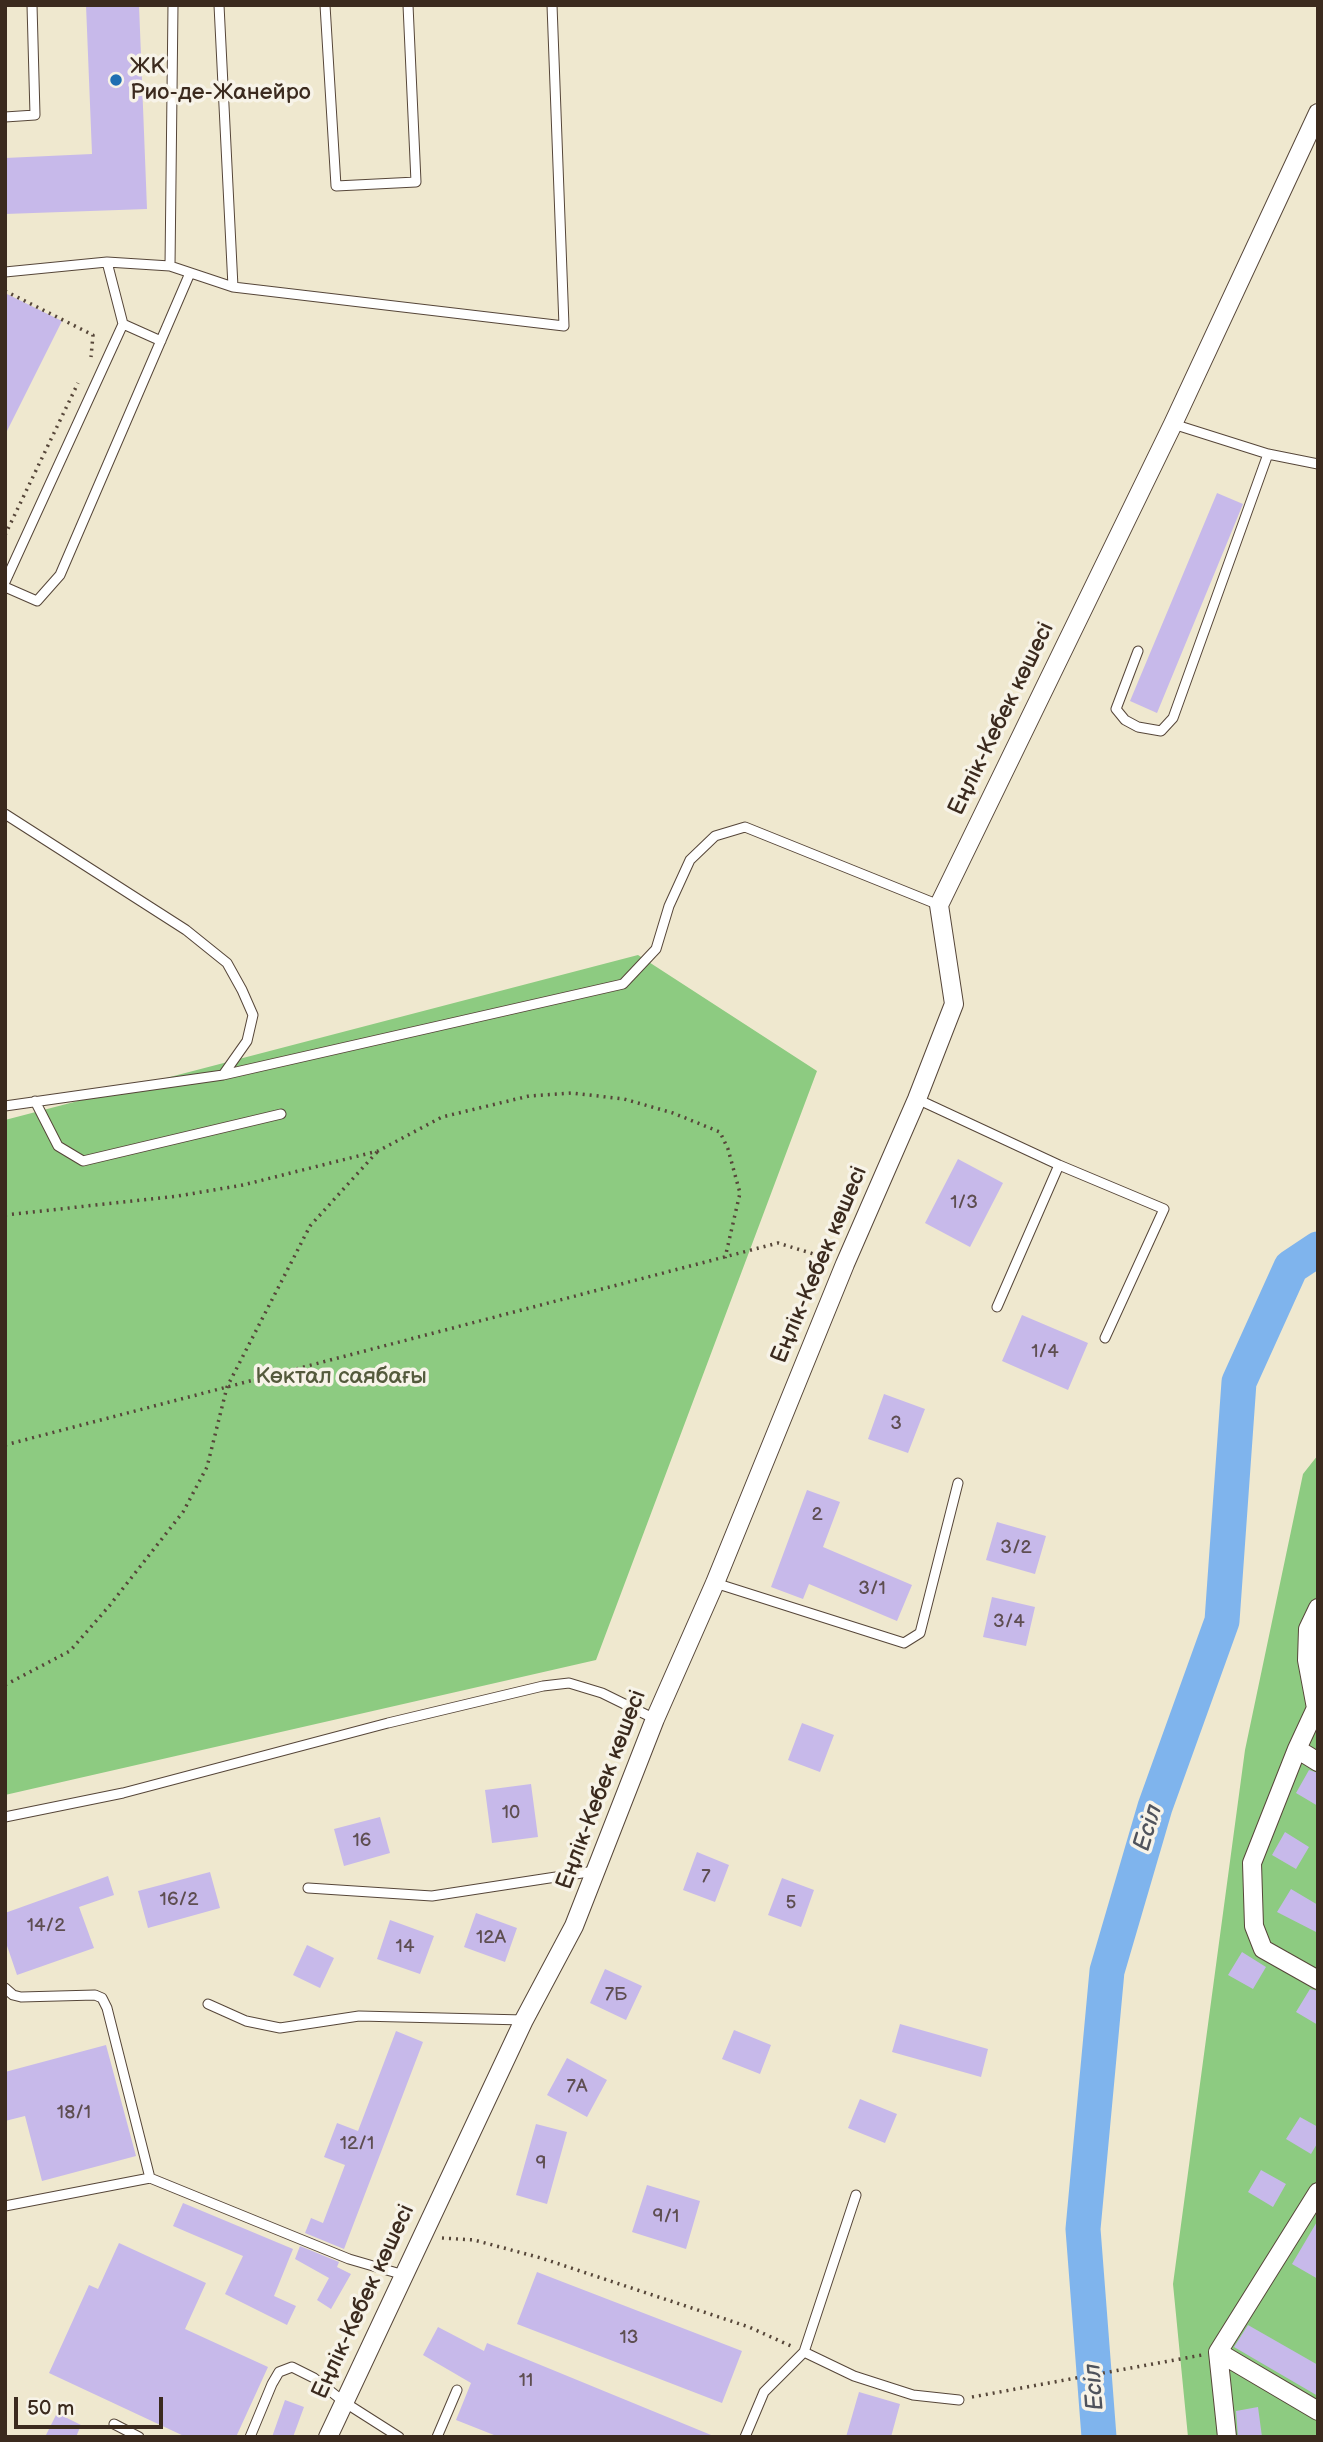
<!DOCTYPE html>
<meta charset="utf-8">
<style>
body{margin:0}
#map{position:relative;width:1323px;height:2442px;overflow:hidden;background:#efe8cf;font-family:"Balsamiq Sans",sans-serif}
canvas{display:block}
.frame{position:absolute;inset:0;border:7px solid #3b2a1e;pointer-events:none}
.scale{position:absolute;left:14px;top:2397px;width:149px;height:32px;box-sizing:border-box;border:4px solid #3b2a1e;border-top:0;padding-left:9px;font-size:21px;line-height:24px;white-space:nowrap;color:#3b2a1e;-webkit-text-stroke:5px #f7f3e8;paint-order:stroke}
</style>
<div id="map">
<canvas width="1323" height="2442"></canvas>
<div class="frame"></div>
<div class="scale">50 m</div>
</div>
<script>
const context = document.querySelector('canvas').getContext('2d');
context.lineJoin = 'round';
function fill(path, color) { context.fillStyle = color; context.fill(path, 'evenodd'); }
const shape = rows => new Path2D(rows.map(r => 'M' + r).join(''));
function stroke(path, color, width, dash) { context.strokeStyle = color; context.lineWidth = width; context.lineCap = dash ? 'butt' : 'round'; context.setLineDash(dash || []); context.stroke(path); }
function write(font, color, halo, rows, align = 'center') {
  context.font = font + ' "Balsamiq Sans",sans-serif'; context.lineWidth = 7; context.setLineDash([]); context.textBaseline = 'middle'; context.strokeStyle = halo; context.fillStyle = color; for (const [text, x, y, turn = 0] of rows) {
    context.save(); context.translate(x, y); context.rotate((+turn || 0) * Math.PI / 180); context.textAlign = isNaN(turn) ? turn : align; if (halo) context.strokeText(text, 0, 0); context.fillText(text, 0, 0); context.restore();
  }
}
const green = shape([
 [638,955,817,1071,596,1660,5,1795,5,1120],
 [1318,1455,1318,2437,1188,2437,1173,2284,1245,1750,1303,1474]
]);
const river = shape([
 [1099,2437,1083,2229,1107,1971,1155,1807,1222,1621,1239,1382,1291,1267,1318,1249]
]);
const building = shape([
 [86,5,139,5,147,209,5,214,5,158,92,154],
 [5,293,62,321,5,435],
 [1217,493,1243,504,1157,713,1130,701],
 [958,1159,1003,1183,970,1247,925,1223],
 [1022,1315,1088,1343,1068,1390,1002,1361],
 [884,1394,925,1409,908,1453,868,1439],
 [807,1490,840,1502,823,1547,912,1585,897,1621,809,1584,803,1599,771,1587],
 [997,1522,1046,1536,1035,1574,986,1560],
 [992,1597,1035,1607,1026,1646,983,1637],
 [802,1723,834,1735,820,1772,788,1760],
 [1309,1770,1318,1773,1318,1806,1296,1793],
 [531,1784,538,1837,492,1843,485,1790],
 [380,1817,390,1853,344,1866,334,1829],
 [1285,1832,1309,1847,1296,1869,1272,1855],
 [697,1852,729,1865,715,1902,683,1890],
 [210,1872,220,1908,148,1928,138,1891],
 [108,1876,114,1895,79,1907,94,1948,17,1975,5,1940,5,1913],
 [782,1878,814,1890,801,1927,768,1915],
 [1291,1889,1318,1905,1318,1933,1277,1912],
 [476,1913,517,1928,505,1962,464,1947],
 [390,1920,434,1936,420,1974,377,1959],
 [307,1945,334,1958,320,1988,293,1975],
 [1242,1952,1266,1967,1253,1989,1228,1975],
 [605,1969,642,1986,626,2020,590,2003],
 [1310,1989,1318,1991,1318,2025,1296,2012],
 [900,2024,988,2049,981,2077,892,2052],
 [734,2030,771,2045,760,2074,722,2059],
 [396,2031,423,2042,344,2249,305,2233,311,2218,323,2223,345,2165,324,2157,337,2123,358,2131],
 [106,2045,136,2156,42,2181,25,2116,5,2121,5,2072],
 [567,2058,607,2080,587,2117,547,2095],
 [860,2099,897,2114,885,2143,848,2128],
 [1300,2117,1318,2127,1318,2142,1311,2154,1286,2139],
 [536,2124,567,2132,547,2204,516,2195],
 [1261,2170,1286,2184,1273,2207,1248,2192],
 [647,2185,700,2201,686,2249,632,2232],
 [183,2203,293,2249,274,2296,296,2306,287,2325,225,2294,243,2256,173,2226],
 [1318,2220,1318,2279,1292,2264],
 [119,2243,206,2283,185,2329,268,2367,236,2437,186,2437,49,2373,89,2285,98,2289],
 [300,2246,339,2262,337,2267,351,2274,331,2309,317,2300,329,2278,295,2259],
 [537,2272,742,2351,722,2403,517,2324],
 [1248,2325,1318,2365,1318,2396,1234,2347],
 [438,2327,484,2351,487,2343,716,2437,499,2437,456,2420,471,2383,423,2355],
 [859,2392,900,2404,891,2437,846,2437],
 [285,2400,304,2407,293,2437,272,2437],
 [1258,2407,1262,2437,1238,2437,1236,2411],
 [57,2413,81,2425,76,2437,45,2437]
]);
const path = shape([
 [5,291,93,335,91,357],
 [5,535,78,383],
 [5,1215,178,1196,243,1185,378,1151,442,1117,529,1096,572,1093,624,1099,673,1113,720,1132,728,1149,740,1193,725,1258],
 [5,1445,778,1243,827,1258],
 [5,1685,70,1651,110,1605,183,1512,207,1467,227,1387,310,1226,377,1152],
 [442,2238,474,2240,541,2258,749,2327,791,2346],
 [972,2397,1202,2355]
]);
const lane = shape([
 [219,5,233,287],
 [325,5,336,186,416,182,408,5],
 [5,117,35,115,32,5],
 [170,266,233,287,564,326,552,5],
 [5,272,107,262,170,266,173,5],
 [123,324,161,341],
 [1173,424,1268,454,1318,464],
 [5,582,123,324,107,262],
 [5,587,37,601,60,575,190,273],
 [1138,651,1116,709,1125,720,1138,727,1161,731,1173,718,1268,454],
 [5,814,186,930,227,963,242,990,253,1015,247,1041,223,1075],
 [917,1099,1059,1165,1164,1209,1105,1338],
 [35,1101,58,1146,83,1161,281,1114],
 [5,1106,223,1075,623,984,656,949,669,906,690,860,715,836,745,827,939,905],
 [997,1307,1059,1165],
 [715,1583,904,1643,920,1633,958,1483],
 [5,1817,123,1793,388,1723,543,1686,569,1683,602,1693,655,1719],
 [308,1888,432,1896,595,1871],
 [5,1988,13,1995,21,1997,95,1995,102,1998,107,2008,150,2178],
 [208,2004,246,2021,280,2028,359,2016,524,2020],
 [5,2206,150,2178,349,2259,404,2275],
 [804,2352,854,2376,913,2395,959,2400],
 [114,2424,139,2437],
 [250,2437,272,2384,279,2372,292,2367,314,2378,344,2402,399,2437],
 [437,2437,457,2390],
 [745,2437,764,2392,804,2352,856,2195]
]);
const street = shape([
 [1318,1608,1308,1629,1307,1660,1316,1708,1297,1749,1252,1863,1254,1926,1263,1949,1318,1980],
 [1297,1749,1318,1762],
 [1218,2352,1318,2411],
 [328,2437,524,2020,574,1926,655,1719,715,1583,845,1264,917,1099,954,1004,939,905,1173,424,1318,113],
 [1227,2437,1218,2352,1318,2192]
]);
const markers = [
 [116,80,7,"#1f6fb2"]
];
const numberNames = [
 ["1/3",964,1203],
 ["1/4",1045,1352],
 ["3",896,1424],
 ["2",817,1515],
 ["3/2",1016,1548],
 ["3/1",872,1589],
 ["3/4",1009,1622],
 ["10",511,1813],
 ["16",362,1841],
 ["7",706,1877],
 ["16/2",179,1900],
 ["5",791,1903],
 ["14/2",46,1926],
 ["12А",491,1938],
 ["14",405,1947],
 ["7Б",616,1995],
 ["7А",577,2087],
 ["18/1",74,2113],
 ["12/1",357,2144],
 ["9",541,2164],
 ["9/1",666,2217],
 ["13",629,2338],
 ["11",526,2381]
];
const poiNames = [
 ["ЖК",130,67],
 ["Рио-де-Жанейро",130,93]
];
const streetNames = [
 ["Еңлік-Кебек көшесі",1002,719,-64],
 ["Еңлік-Кебек көшесі",820,1265,-67],
 ["Еңлік-Кебек көшесі",602,1790,-69],
 ["Еңлік-Кебек көшесі",364,2302,-65]
];
const parkNames = [
 ["Көктал саябағы",341,1377]
];
const waterNames = [
 ["Есіл",1149,1828,-73],
 ["Есіл",1095,2387,-94]
];
fill(green, '#8dcb81');
stroke(river, '#7fb4ed', 35);
fill(building, '#c7b9ea');
stroke(lane, '#564639', 11);
stroke(street, '#564639', 20);
stroke(path, '#564639', 3.5, [2, 5]);
stroke(lane, '#fff', 9);
stroke(street, '#fff', 18);
for (const [x, y, r, color] of markers) { const dot = new Path2D(); dot.arc(x, y, r, 0, 2 * Math.PI); context.fillStyle = color; context.fill(dot); stroke(dot, '#f7f3e8', 2.5); }
write('19px', '#5e4e51', null, numberNames);
write('23px', '#3b2a1e', '#f7f3e8', poiNames, 'left');
write('23px', '#3b2a1e', '#f7f3e8', streetNames);
write('23px', '#545a3c', '#f7f3e8', parkNames);
write('italic 24px', '#4f535c', '#f7f3e8', waterNames);
</script>
